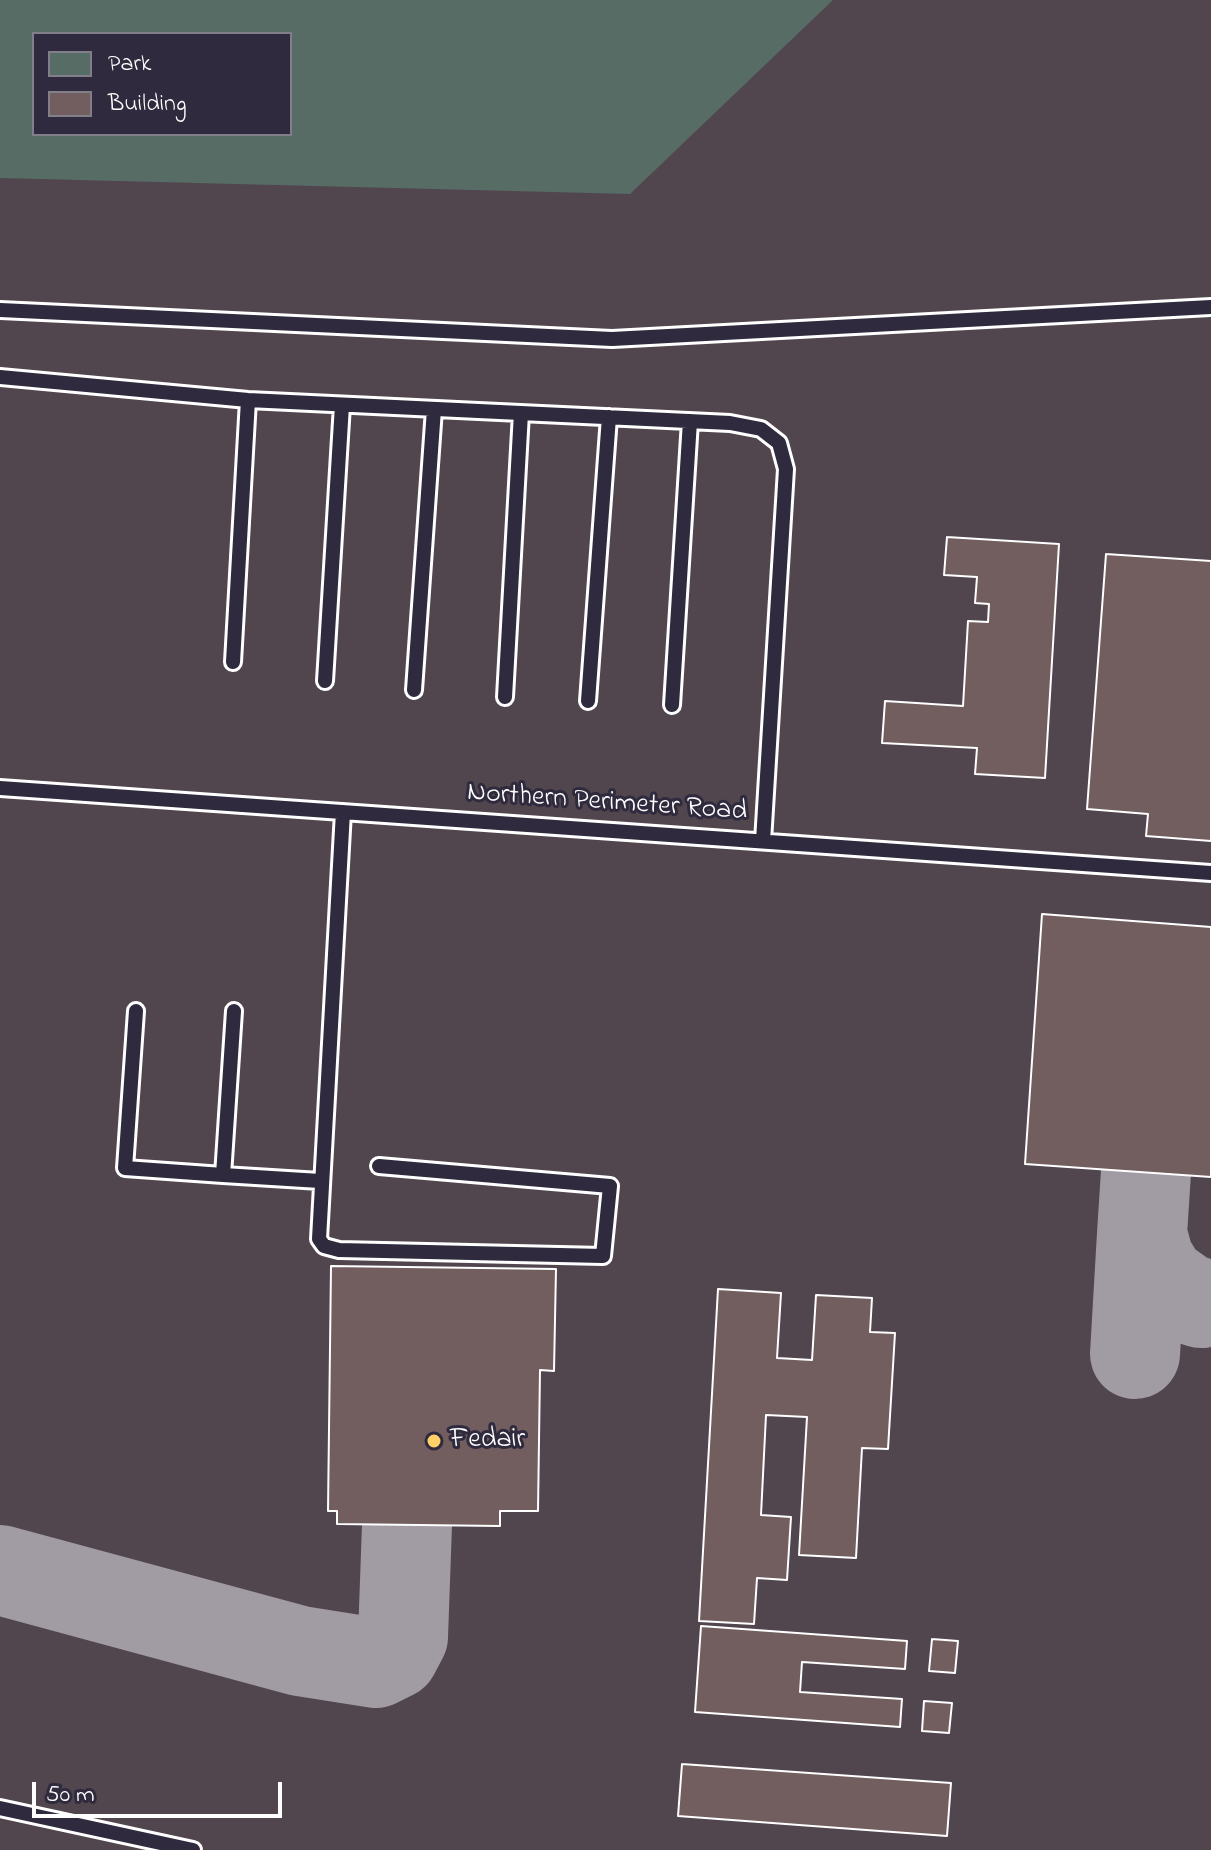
<!DOCTYPE html>
<style>
body{margin:0}
#map{position:relative;width:1211px;height:1850px;overflow:hidden;background:#433a47;font-family:"Indie Flower",sans-serif}
canvas{display:block}
.legend{position:absolute;left:32px;top:32px;width:260px;height:104px;box-sizing:border-box;background:#2f2a3d;border:2px solid #827f8b;margin:0;padding:10px 14px;list-style:none;font-size:24px;color:#fff}
.legend li{display:flex;align-items:center;gap:16px;height:40px}
.legend b{width:40px;border:2px solid #827f8b}
.scale{position:absolute;left:32px;top:1782px;width:250px;height:36px;box-sizing:border-box;border:4px solid #fff;border-top:0;padding-left:10px;font-size:24px;line-height:28px;white-space:nowrap;color:#fff;-webkit-text-stroke:6px #2f2a3d;paint-order:stroke}
</style>
<div id="map">
<canvas width="1211" height="1850"></canvas>
<ul class="legend">
<li><b style="height:22px;background:#586c66"></b>Park</li>
<li><b style="height:22px;background:#725e5f"></b>Building</li>
</ul>
<div class="scale">50 m</div>
</div>
<script>
const context = document.querySelector('canvas').getContext('2d');
context.lineJoin = 'round';
function fill(path, color) { context.fillStyle = color; context.fill(path, 'evenodd'); }
const shape = rows => new Path2D(rows.map(r => 'M' + r).join(''));
function stroke(path, color, width, dash) { context.strokeStyle = color; context.lineWidth = width; context.lineCap = dash ? 'butt' : 'round'; context.setLineDash(dash || []); context.stroke(path); }
function write(font, color, halo, rows, align = 'center') {
  context.font = font + ' "Indie Flower",sans-serif'; context.lineWidth = 6; context.setLineDash([]); context.textBaseline = 'middle'; context.strokeStyle = halo; context.fillStyle = color; for (const [text, x, y, turn = 0] of rows) {
    context.save(); context.translate(x, y); context.rotate((+turn || 0) * Math.PI / 180); context.textAlign = isNaN(turn) ? turn : align; if (halo) context.strokeText(text, 0, 0); context.fillText(text, 0, 0); context.restore();
  }
}
const built = shape([
 [0,0,1211,0,1211,1850,0,1850],
 [34,34,290,34,290,134,34,134]
]);
const green = shape([
 [0,0,833,0,630,194,0,178],
 [34,34,290,34,290,134,34,134]
]);
const taxiway = shape([
 [1146,1172,1142,1234,1149,1260,1162,1281,1186,1298,1201,1303],
 [1135,1354,1142,1234],
 [0,1570,300,1651,376,1663,394,1654,403,1637,407,1525]
]);
const building = shape([
 [947,537,1059,544,1045,778,975,774,977,748,882,743,885,701,963,706,968,621,988,622,989,604,975,603,977,577,944,575,947,537],
 [1106,554,1211,561,1211,841,1146,836,1148,814,1087,809,1106,554],
 [1042,914,1211,927,1211,1177,1025,1164,1042,914],
 [331,1266,556,1269,554,1371,540,1370,538,1511,500,1511,500,1526,337,1524,337,1511,328,1511,331,1266],
 [718,1289,781,1293,777,1358,812,1360,816,1295,872,1298,870,1332,895,1333,888,1449,862,1448,856,1558,799,1555,807,1417,766,1415,761,1515,791,1517,787,1580,757,1578,754,1624,699,1621,718,1289],
 [701,1626,907,1641,905,1669,802,1662,800,1692,902,1699,900,1727,695,1712,701,1626],
 [932,1639,958,1641,955,1673,929,1671,932,1639],
 [924,1701,952,1703,949,1733,922,1731,924,1701],
 [682,1764,951,1783,947,1836,678,1816,682,1764]
]);
const service = shape([
 [0,310,612,339,1211,307],
 [0,377,248,400,730,423,761,429,779,443,786,469,763,841],
 [233,662,248,400],
 [325,681,342,405],
 [414,690,434,409],
 [505,697,521,413],
 [588,701,609,417],
 [672,705,690,421],
 [0,788,1211,873],
 [343,812,319,1239,324,1246,339,1250,603,1256,610,1186,379,1166],
 [136,1011,125,1168,223,1175],
 [234,1011,223,1175,320,1181],
 [0,1808,193,1850]
]);
const markers = [
 [434,1441,8,"#ffd166"]
];
const streetNames = [
 ["Northern Perimeter Road",607,804,4]
];
const poiNames = [
 ["Fedair",450,1441]
];
fill(built, '#51454e');
fill(green, '#586c66');
stroke(taxiway, '#a19ca3', 90);
fill(building, '#725e5f');
stroke(building, '#fff', 2);
stroke(service, '#fff', 20);
stroke(service, '#2f2a3d', 14);
for (const [x, y, r, color] of markers) { const dot = new Path2D(); dot.arc(x, y, r, 0, 2 * Math.PI); context.fillStyle = color; context.fill(dot); stroke(dot, '#2f2a3d', 3); }
write('28px', '#fff', '#2f2a3d', streetNames);
write('28px', '#fff', '#2f2a3d', poiNames, 'left');
</script>
